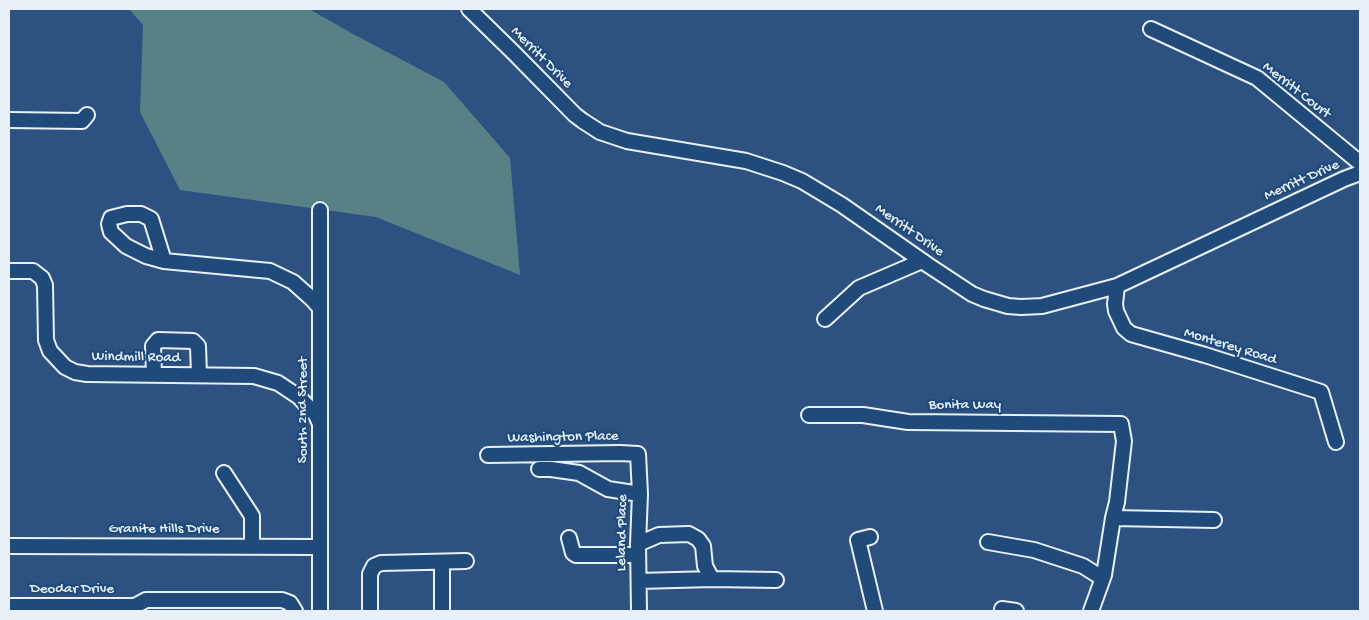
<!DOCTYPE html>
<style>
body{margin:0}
#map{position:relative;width:1369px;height:620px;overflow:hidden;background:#2d5282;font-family:"Gochi Hand",sans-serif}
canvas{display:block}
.frame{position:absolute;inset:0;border:10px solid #e8f1f8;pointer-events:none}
</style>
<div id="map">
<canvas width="1369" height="620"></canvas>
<div class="frame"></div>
</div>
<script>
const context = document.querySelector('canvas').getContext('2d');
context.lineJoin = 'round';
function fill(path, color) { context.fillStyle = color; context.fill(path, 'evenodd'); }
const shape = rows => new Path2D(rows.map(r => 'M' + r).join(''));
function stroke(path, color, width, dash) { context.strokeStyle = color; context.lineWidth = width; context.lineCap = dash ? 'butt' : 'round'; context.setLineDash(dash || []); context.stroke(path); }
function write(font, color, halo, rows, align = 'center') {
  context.font = font + ' "Gochi Hand",sans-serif'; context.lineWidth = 4.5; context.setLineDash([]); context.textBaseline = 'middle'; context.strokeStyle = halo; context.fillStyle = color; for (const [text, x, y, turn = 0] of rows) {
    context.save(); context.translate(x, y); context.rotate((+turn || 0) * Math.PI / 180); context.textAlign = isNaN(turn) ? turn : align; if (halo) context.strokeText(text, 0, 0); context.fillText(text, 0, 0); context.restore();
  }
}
const green = shape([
 [129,9,309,9,355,35,444,82,510,158,520,275,376,217,180,190,140,112,143,25]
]);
const minor = shape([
 [469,9,514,53,575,115,583,121,600,132,627,141,746,161,783,173,802,181,842,205,928,265,972,294,984,299,1008,306,1021,307,1042,306,1117,286,1344,179,1360,173],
 [1151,29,1257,78,1360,163],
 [9,120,82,121,87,115],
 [164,261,146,256,126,246,111,232,109,224,111,218,127,214,141,214,151,219,164,261,270,271,293,282,312,299,320,308],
 [9,271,33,271,42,278,45,285,46,340,50,351,65,367,75,372,87,374,254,376,278,383,299,397,316,415,320,424],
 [1117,286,1115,304,1116,311,1124,328,1131,334,1205,355,1321,392,1336,442],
 [825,319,859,288,922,261],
 [154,374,153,346,158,340,193,341,198,346,199,375],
 [809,415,863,415,908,422,1121,424,1124,441,1117,502,1113,518,1104,575,1091,611],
 [488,455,620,453,638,454,640,494,638,544,639,611],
 [539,469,551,469,579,473,608,489,640,494],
 [224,473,252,516,252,546],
 [1113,518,1214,520],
 [870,537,858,540,875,611],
 [569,538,573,553,576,555,638,555],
 [988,542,1034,550,1083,566,1102,578],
 [638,544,659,535,689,534,698,539,703,546,705,566,712,579],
 [9,546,320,547],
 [442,562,442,611],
 [639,581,712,579,776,580],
 [9,606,135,606],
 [1002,609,1016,611],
 [135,611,135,606,146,600,282,600,290,603,295,611],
 [320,611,320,210],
 [370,611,370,574,374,566,381,563,466,561]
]);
const streetNames = [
 ["Merritt Drive",541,58,45],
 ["Merritt Court",1296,91,38],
 ["Merritt Drive",1302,181,-24],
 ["Merritt Drive",909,231,35],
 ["Monterey Road",1230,347,17],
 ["Windmill Road",136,358,1],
 ["Bonita Way",965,406],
 ["South 2nd Street",304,410,-90],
 ["Washington Place",563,438,-1],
 ["Granite Hills Drive",164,530],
 ["Leland Place",623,533,-89],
 ["Deodar Drive",72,590]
];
fill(green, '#578087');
stroke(minor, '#e8f1f8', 18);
stroke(minor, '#1f4a7a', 14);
write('15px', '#e8f1f8', '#1f4a7a', streetNames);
</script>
